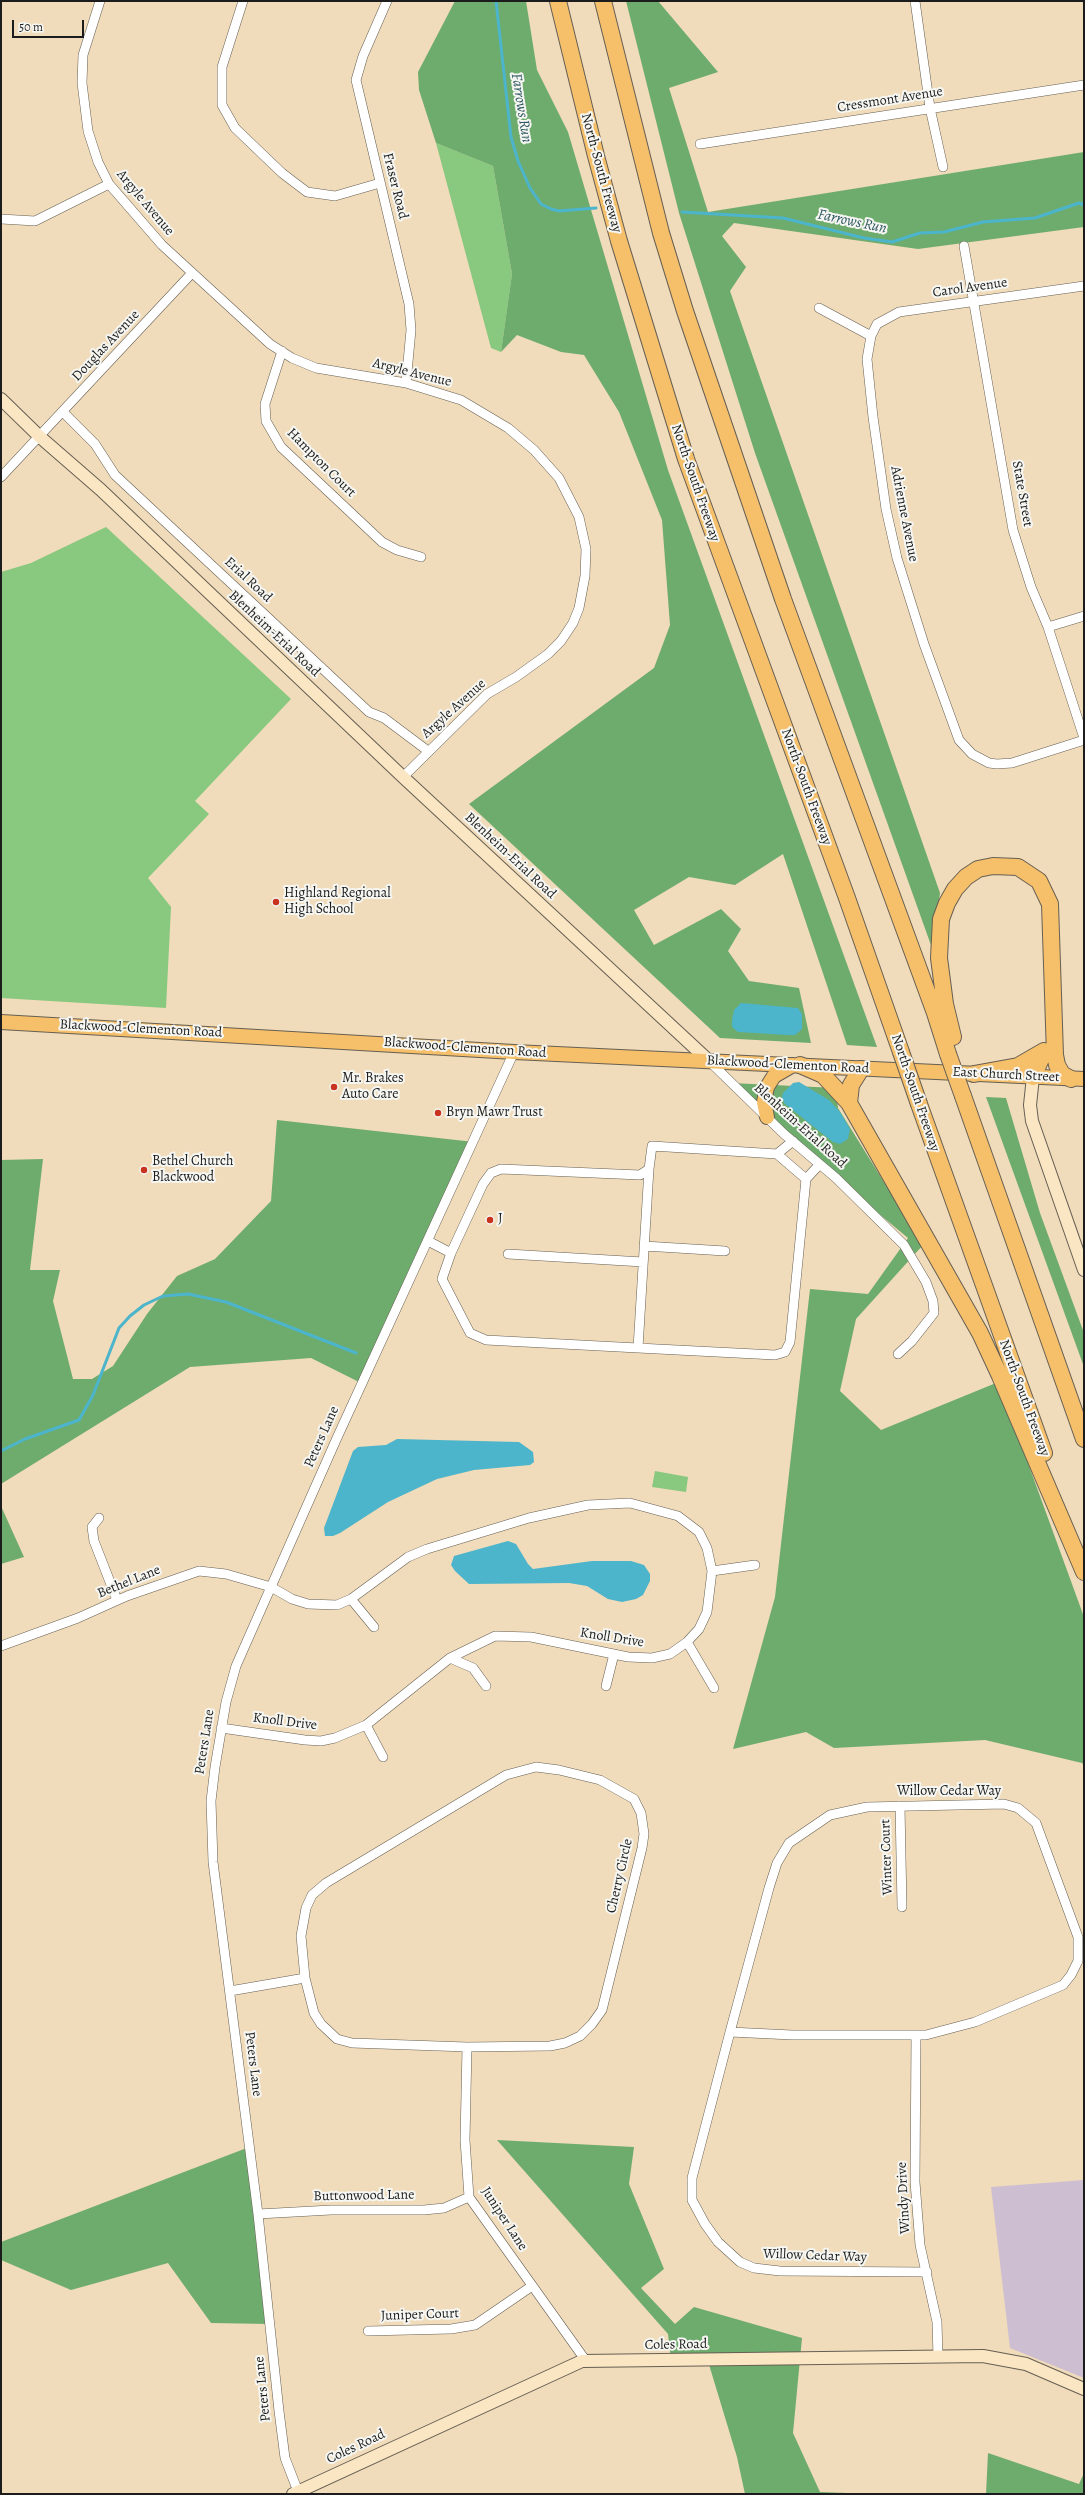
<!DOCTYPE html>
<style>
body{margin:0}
#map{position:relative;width:1085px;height:2495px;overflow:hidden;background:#f0dbba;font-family:Alegreya,serif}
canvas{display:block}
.frame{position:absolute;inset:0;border:2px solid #1c1c1c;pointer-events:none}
.scale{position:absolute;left:12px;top:20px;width:72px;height:18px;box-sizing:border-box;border:2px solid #1c1c1c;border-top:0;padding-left:5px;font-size:12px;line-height:14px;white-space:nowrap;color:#1c1c1c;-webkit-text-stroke:3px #f6f6f2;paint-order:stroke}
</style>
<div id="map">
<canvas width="1085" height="2495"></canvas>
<div class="frame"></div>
<div class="scale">50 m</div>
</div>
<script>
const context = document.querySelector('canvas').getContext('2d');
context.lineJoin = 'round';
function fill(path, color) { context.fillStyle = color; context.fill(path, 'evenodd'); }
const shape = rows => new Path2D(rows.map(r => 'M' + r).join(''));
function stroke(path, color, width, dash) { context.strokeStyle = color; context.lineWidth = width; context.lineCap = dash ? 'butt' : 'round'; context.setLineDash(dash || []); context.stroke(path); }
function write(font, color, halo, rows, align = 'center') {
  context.font = font + ' Alegreya,serif'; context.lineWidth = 4; context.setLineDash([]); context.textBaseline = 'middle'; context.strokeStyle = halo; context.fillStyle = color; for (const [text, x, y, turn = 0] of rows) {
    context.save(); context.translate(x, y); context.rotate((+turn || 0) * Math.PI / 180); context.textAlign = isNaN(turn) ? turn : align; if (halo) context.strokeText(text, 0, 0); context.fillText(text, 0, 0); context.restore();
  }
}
const industrial = shape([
 [1084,2180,1084,2378,1010,2348,991,2187]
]);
const green = shape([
 [436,143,493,166,512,274,501,352,491,348],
 [106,527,291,699,195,801,209,814,148,878,171,907,166,1008,1,998,1,572,31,563],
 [655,1471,688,1477,686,1492,652,1487]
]);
const forest = shape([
 [455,1,526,1,537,70,568,132,668,470,877,1047,847,1045,783,854,735,885,689,877,634,910,654,945,721,909,741,929,728,951,749,981,799,988,811,1043,720,1038,469,804,654,668,670,625,662,520,619,412,584,355,561,352,517,335,501,352,512,274,493,166,436,143,419,90,418,72],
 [626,1,658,1,718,72,669,88,708,212,1084,152,1084,227,918,249,734,223,722,236,746,267,730,291,940,893,932,948,755,453,679,213],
 [731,1083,836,1088,838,1108,923,1245,856,1319,840,1391,881,1430,996,1383,997,1378,1084,1617,1084,1765,1082,1763,985,1740,834,1748,806,1732,733,1749,775,1597,810,1289,868,1294,908,1238,836,1178],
 [986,1097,1006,1098,1040,1213,1084,1333,1084,1367],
 [277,1120,474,1142,365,1385,311,1358,190,1367,1,1484,1,1160,43,1159,30,1270,60,1270,53,1301,73,1379,92,1379,113,1366,147,1314,177,1276,215,1259,271,1201],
 [1,1506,24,1557,1,1564],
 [497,2140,634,2147,629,2184,664,2269,641,2288,675,2324,694,2307,802,2338,793,2433,820,2492,875,2494,745,2494,737,2457,707,2358,671,2359,668,2334],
 [252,2146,270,2324,211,2323,168,2263,71,2290,1,2260,1,2242],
 [988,2453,1079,2484,1084,2473,1084,2494,986,2494]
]);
const water = shape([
 [741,1003,798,1008,802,1014,802,1029,795,1035,788,1035,738,1032,732,1027,732,1021,734,1010],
 [799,1082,829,1100,840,1112,850,1129,848,1139,840,1144,833,1142,785,1104,782,1098,783,1093,793,1083],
 [397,1439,519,1442,533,1452,534,1462,530,1465,474,1470,437,1479,388,1502,340,1533,333,1536,325,1536,324,1528,353,1451,358,1447,386,1445],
 [508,1541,516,1544,528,1564,533,1569,592,1561,631,1561,644,1565,650,1574,650,1581,643,1595,636,1599,622,1602,608,1599,587,1586,569,1583,469,1584,455,1571,451,1565,454,1556]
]);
const stream = shape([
 [496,1,511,137,518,161,530,188,541,204,551,209,559,211,596,208],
 [682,212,783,218,864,238,892,242,920,233,944,232,983,222,1035,218,1079,203,1084,205],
 [1,1451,25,1439,79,1420,93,1395,119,1328,130,1316,144,1305,163,1296,188,1294,226,1302,356,1353]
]);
const street = shape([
 [100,1,83,55,82,83,88,131,98,162,109,184,162,245,270,344,292,358,316,368,406,383,461,400,508,428,534,450,559,478,579,517,586,549,585,576,579,608,573,623,561,641,548,654,516,677,487,694,403,777],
 [243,1,222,67,222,105,235,128,282,173,307,192,335,196,380,183],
 [387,1,363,56,356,80,409,304,411,330,406,383],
 [915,1,930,108,943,167],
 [700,144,1084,85],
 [1,219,35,221,109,184],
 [964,246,1013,530,1031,587,1048,627,1084,738],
 [1084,286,899,312,877,324,871,336,867,359,873,417,886,509,897,558,924,644,959,740,972,754,989,763,997,764,1012,763,1084,740],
 [819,308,871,336],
 [282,351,265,404,266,421,281,447,382,542,397,550,421,557],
 [63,412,95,444,115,475,369,712,384,718,428,751],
 [1,477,192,273],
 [1048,627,1084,616],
 [709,1061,784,1134,836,1178,904,1245,926,1282,933,1301,934,1313,912,1341,898,1354],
 [649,1169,638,1348,486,1340,470,1333,442,1279,451,1253,483,1184,491,1173,501,1169,640,1175,649,1169,652,1146,777,1154,793,1141],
 [806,1179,819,1165],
 [428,1241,451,1253],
 [644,1246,725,1251],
 [508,1254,643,1262],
 [638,1348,775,1355,785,1352,790,1342,806,1179,777,1154],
 [99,1518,92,1527,94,1541,117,1600],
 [712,1571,755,1565],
 [351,1599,374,1627],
 [687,1642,714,1688],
 [1,1646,78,1618,127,1596,199,1571,226,1574,271,1587,292,1599,308,1604,337,1605,351,1599,408,1557,427,1549,529,1518,588,1505,630,1503,678,1516,699,1532,707,1548,712,1571,707,1612,699,1629,687,1642,670,1654,652,1658,628,1657,531,1637,495,1636,450,1658,366,1725,335,1738,321,1741,305,1740,221,1728],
 [450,1658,473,1668,486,1686],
 [606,1686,614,1654],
 [366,1725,383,1757],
 [536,1767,559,1770,600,1780,634,1799,641,1813,644,1834,642,1848,602,2010,592,2024,580,2036,565,2043,550,2046,467,2047,352,2043,337,2039,321,2024,314,2013,305,1978,301,1936,306,1908,312,1895,326,1883,506,1775,536,1767],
 [900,1806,902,1907],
 [230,1991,305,1978],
 [730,2032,792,2035,926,2035,975,2022,1063,1985,1071,1975,1078,1961,1078,1937,1036,1823,1018,1808,1004,1804,867,1807,830,1815,789,1843,777,1863,769,1888,730,2032,692,2178,692,2200,705,2224,718,2242,740,2262,754,2268,780,2271,927,2272],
 [916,2035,915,2182,920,2245,937,2322,938,2357],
 [467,2047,465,2140,469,2197,586,2361],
 [258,2214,331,2210,424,2210,444,2208,469,2197],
 [368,2331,451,2329,475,2325,532,2286],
 [299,2494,285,2458,279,2411,258,2214,213,1862,211,1801,215,1767,226,1702,236,1666,336,1440,514,1052]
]);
const secondary = shape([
 [1,399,40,437,101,490,403,777,709,1061],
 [1033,1077,1030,1105,1032,1121,1084,1270],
 [293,2494,582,2361,983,2356,1026,2364,1084,2389]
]);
const primary = shape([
 [1,1022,514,1052,1084,1079],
 [767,1117,764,1102,767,1087,774,1076,793,1065]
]);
const highway = shape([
 [558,1,596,156,619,241,686,459,847,898,901,1052],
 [603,1,661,233,685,311,783,599,935,1013,948,1054],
 [953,1037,945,1004,939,958,941,919,947,903,955,889,966,877,978,869,993,866,1018,867,1039,881,1050,904,1055,1055,1057,1065,1062,1074,1071,1079],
 [800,1065,823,1075,849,1103],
 [861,1069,851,1085,849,1103,980,1333,1000,1376,1084,1572],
 [974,1074,1018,1066,1044,1051],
 [1033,1077,1044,1052],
 [963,1096,1084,1439],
 [919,1104,1044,1453]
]);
const highwayBridge = shape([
 [901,1052,919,1104],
 [948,1054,963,1096]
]);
const markers = [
 [276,902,4,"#c8321e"],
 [334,1087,4,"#c8321e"],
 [438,1113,4,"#c8321e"],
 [144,1170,4,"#c8321e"],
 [490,1220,4,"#c8321e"]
];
const streetNames = [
 ["Cressmont Avenue",890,100,-9],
 ["North-South Freeway",601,173,75],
 ["Fraser Road",395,186,76],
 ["Argyle Avenue",145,203,50],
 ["Carol Avenue",970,288,-8],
 ["Douglas Avenue",106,346,-47],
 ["Argyle Avenue",412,373,14],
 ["Hampton Court",321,463,45],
 ["North-South Freeway",695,483,71],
 ["State Street",1022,494,80],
 ["Adrienne Avenue",904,514,79],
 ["Erial Road",248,580,43],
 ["Blenheim-Erial Road",274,634,43],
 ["Argyle Avenue",454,709,-42],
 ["North-South Freeway",806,787,70],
 ["Blenheim-Erial Road",510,856,43],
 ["Blackwood-Clementon Road",141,1029,3],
 ["Blackwood-Clementon Road",465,1048,4],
 ["Blackwood-Clementon Road",788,1065,3],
 ["East Church Street",1006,1075,3],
 ["North-South Freeway",915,1093,71],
 ["Blenheim-Erial Road",800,1126,42],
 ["North-South Freeway",1024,1398,70],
 ["Peters Lane",322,1437,-66],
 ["Bethel Lane",129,1582,-22],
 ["Knoll Drive",612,1638,9],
 ["Knoll Drive",285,1722,7],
 ["Peters Lane",205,1742,-81],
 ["Willow Cedar Way",949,1792],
 ["Winter Court",887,1857,-92],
 ["Cherry Circle",620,1876,-77],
 ["Peters Lane",253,2064,83],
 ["Buttonwood Lane",364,2196,-1],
 ["Windy Drive",904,2198,-93],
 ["Juniper Lane",504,2219,57],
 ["Willow Cedar Way",815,2256,2],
 ["Juniper Court",420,2315,-2],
 ["Coles Road",676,2345,-1],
 ["Peters Lane",263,2389,-96],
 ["Coles Road",356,2447,-25]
];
const poiNames = [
 ["Highland Regional",284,894],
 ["High School",284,910],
 ["Mr. Brakes",342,1079],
 ["Auto Care",342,1095],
 ["Bryn Mawr Trust",446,1113],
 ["Bethel Church",152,1162],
 ["Blackwood",152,1178],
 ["J",498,1220]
];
const waterNames = [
 ["Farrows Run",521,108,81],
 ["Farrows Run",852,222,12]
];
fill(industrial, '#cdbed2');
fill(green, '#88c87f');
fill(forest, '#6eac6e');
fill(water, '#4cb4cb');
stroke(stream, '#4cb4cb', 3);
stroke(street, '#665f53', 10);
stroke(secondary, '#665f53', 14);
stroke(primary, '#665f53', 16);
stroke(highway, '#665f53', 18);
stroke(street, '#fff', 9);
stroke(secondary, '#fbe6c4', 12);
stroke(primary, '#f6c06b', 14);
stroke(highway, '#f6c06b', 16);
stroke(highwayBridge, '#665f53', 18, []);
stroke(highwayBridge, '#f6c06b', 16);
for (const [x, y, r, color] of markers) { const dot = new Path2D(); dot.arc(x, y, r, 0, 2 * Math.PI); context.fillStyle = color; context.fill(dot); stroke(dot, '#f6f6f2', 1.5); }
write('14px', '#1c1c1c', '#f6f6f2', streetNames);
write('14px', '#1c1c1c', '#f6f6f2', poiNames, 'left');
write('italic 15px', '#2f5962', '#f6f6f2', waterNames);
</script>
